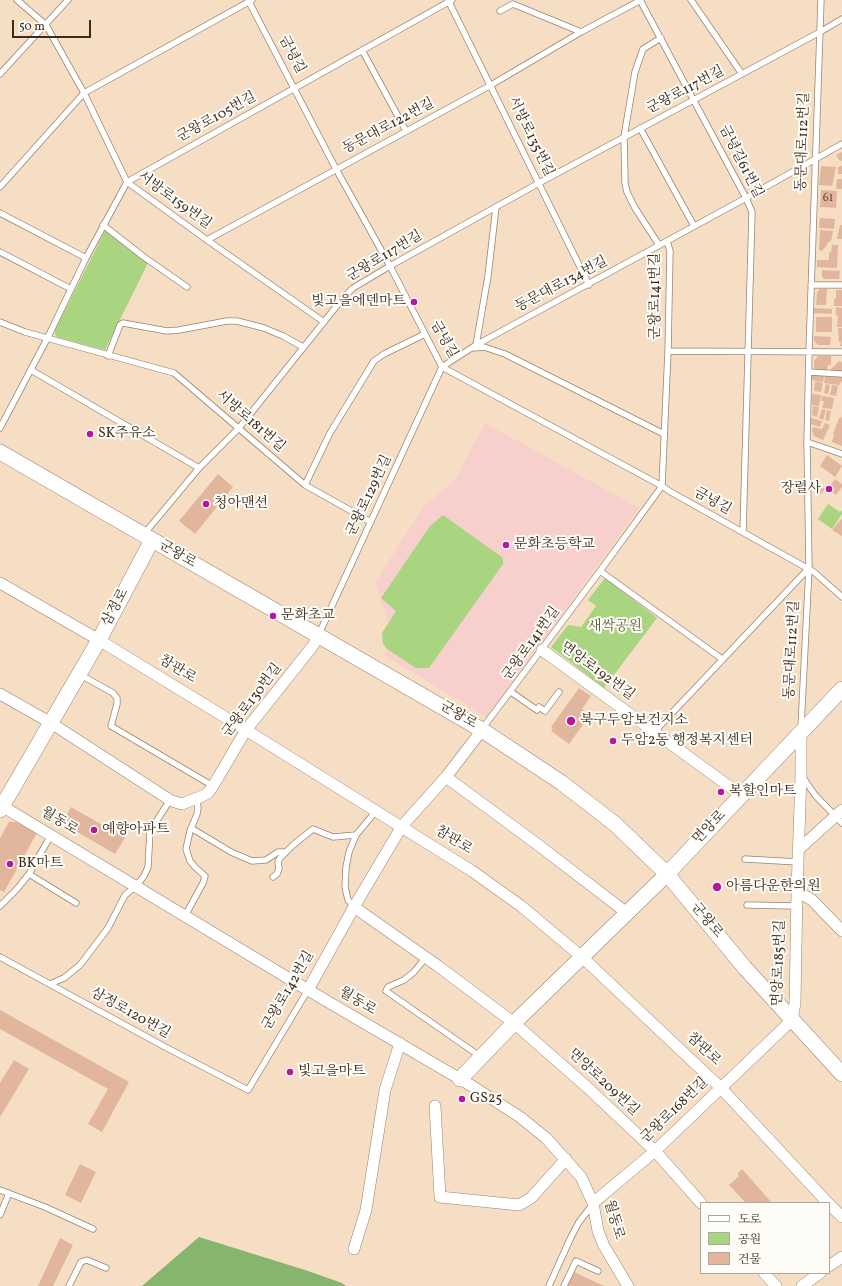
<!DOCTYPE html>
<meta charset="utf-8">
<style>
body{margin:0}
#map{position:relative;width:842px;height:1286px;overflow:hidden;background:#f5dec3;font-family:Vollkorn,"Noto Serif KR",serif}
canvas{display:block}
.legend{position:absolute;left:700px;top:1202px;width:130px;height:72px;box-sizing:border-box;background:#fdfcf7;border:1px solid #afa8a0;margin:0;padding:5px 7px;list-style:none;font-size:12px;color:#3b2a1e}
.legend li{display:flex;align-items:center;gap:8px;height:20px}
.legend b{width:20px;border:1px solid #afa8a0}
.scale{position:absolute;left:12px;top:20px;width:79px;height:18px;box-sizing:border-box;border:2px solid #3b2a1e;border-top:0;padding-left:5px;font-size:12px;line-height:14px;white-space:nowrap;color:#3b2a1e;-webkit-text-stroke:3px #fdfcf7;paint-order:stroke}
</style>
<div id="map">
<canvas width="842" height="1286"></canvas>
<ul class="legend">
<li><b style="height:5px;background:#fff"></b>도로</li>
<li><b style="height:11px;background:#a9d480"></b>공원</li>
<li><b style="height:11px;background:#e2b69d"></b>건물</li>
</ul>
<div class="scale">50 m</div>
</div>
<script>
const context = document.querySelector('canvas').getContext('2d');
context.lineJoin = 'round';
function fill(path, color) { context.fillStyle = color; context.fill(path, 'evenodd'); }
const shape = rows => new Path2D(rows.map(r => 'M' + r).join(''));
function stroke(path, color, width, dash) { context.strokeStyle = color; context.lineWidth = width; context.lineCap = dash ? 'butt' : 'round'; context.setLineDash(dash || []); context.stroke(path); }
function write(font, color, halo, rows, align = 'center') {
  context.font = font + ' Vollkorn,"Noto Serif KR",serif'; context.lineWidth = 4; context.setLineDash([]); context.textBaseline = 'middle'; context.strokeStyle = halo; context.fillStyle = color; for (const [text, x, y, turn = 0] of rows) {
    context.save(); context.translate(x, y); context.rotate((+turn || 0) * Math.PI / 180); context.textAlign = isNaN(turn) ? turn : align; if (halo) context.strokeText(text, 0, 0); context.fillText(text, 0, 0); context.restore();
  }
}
const built = shape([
 [485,423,639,508,487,717,385,656,388,623,375,582,425,505,455,480]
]);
const green = shape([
 [106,229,148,263,105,350,57,337,55,334,55,330],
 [828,504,840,512,842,510,842,514,832,529,818,519],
 [443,515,503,558,503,564,429,668,416,668,387,649,383,644,382,633,396,611,381,598,430,526],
 [605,578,657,618,604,688,551,647,568,625,581,627,596,606,588,600]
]);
const forest = shape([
 [199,1237,305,1270,342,1283,346,1286,142,1286]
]);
const building = shape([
 [842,152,842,161,839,160,836,155],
 [821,166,836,167,832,186,819,185],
 [840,166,842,166,842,174,838,174,838,167,840,167],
 [837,179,842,179,842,189,836,189],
 [821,190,837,191,836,208,820,207],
 [820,218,835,219,834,229,819,228],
 [840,225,842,225,842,239,837,239],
 [820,230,833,231,831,241,828,242,827,245,822,251,819,250],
 [832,245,838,245,837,268,817,267,817,260,829,260,829,252,831,253],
 [822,270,840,271,839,279,824,279,822,276],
 [820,289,827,289,826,305,816,305,817,292],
 [836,290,842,290,842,306,834,306,834,299,836,299],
 [836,307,842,308,842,327,837,327,838,316,836,315],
 [814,308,832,309,832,314,814,313],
 [816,317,832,317,832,332,816,332],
 [838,328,842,328,842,346,840,346,841,342,839,342],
 [814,336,831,337,830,345,818,345,814,341],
 [818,356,831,356,831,365,828,365,827,370,814,370,814,361],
 [839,361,842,362,842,372,830,370],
 [832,374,842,376,842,381,839,385,824,383,825,375,831,376],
 [812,375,824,376,823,382,811,380],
 [815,381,823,383,821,392,814,391],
 [826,384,830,385,828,394,824,393],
 [832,385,838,386,836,396,830,395],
 [812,394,821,395,819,406,812,405],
 [822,396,834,398,832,409,822,408,824,401,821,401],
 [813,406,819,407,817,417,812,415],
 [822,409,826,410,823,420,819,418],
 [827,410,831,411,829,421,825,420],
 [842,415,842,446,832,442,834,435,833,434,839,418,841,418],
 [811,418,822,421,820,427,811,424],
 [825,423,830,425,823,440,814,436,812,431,813,427,822,429],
 [827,455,842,466,835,477,820,466],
 [218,474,233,487,195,534,179,521],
 [835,479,842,484,842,487,836,495,828,489],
 [822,487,825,489,818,497,816,495],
 [842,518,842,536,832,530],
 [579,688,591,696,582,709,590,715,569,744,551,731,553,728,551,727],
 [71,807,125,838,115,854,62,823],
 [9,822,17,822,37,833,4,892,0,890,0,838],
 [0,1010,129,1082,102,1132,88,1124,108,1089,0,1029],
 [14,1060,29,1069,0,1117,0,1083],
 [80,1164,96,1172,81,1203,65,1195],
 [742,1169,772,1203,746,1203,729,1185,739,1176,737,1174],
 [60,1238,73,1245,53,1286,38,1286],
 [574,1272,604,1286,567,1286]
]);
const lane = shape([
 [17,0,46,25,84,93,127,182,207,240,324,322],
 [248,0,336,169,390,266,442,367,662,486,669,491,814,572,842,597],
 [448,0,589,285],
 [640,0,746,198,752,212,743,532],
 [691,0,742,74],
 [500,11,513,4,581,32],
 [362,50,406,131],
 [0,74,68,0],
 [640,128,694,226],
 [0,187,84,93,252,0],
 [0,213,86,258],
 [103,225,144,257,187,287],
 [207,240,491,85,581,32,641,0],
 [659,245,635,208,627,192,625,183,624,137,635,72,643,49,661,38],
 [0,252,71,289],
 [811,285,842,285],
 [0,322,25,332,174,373,305,485,371,522],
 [476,345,488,276,496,207],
 [474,348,484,347,505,354,664,434],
 [668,351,842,352],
 [108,356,120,325,123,323,167,331,179,330,227,321,237,321,264,328,283,336,303,347],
 [442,367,476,345,746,198,842,144],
 [31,370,199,468],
 [809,372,842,374],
 [0,428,47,339,86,258,127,182,452,0],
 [807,442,842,454],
 [305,485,330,433,374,361,384,354,425,334],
 [144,534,199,468,239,428,343,298,353,288,390,266,539,183,820,32,842,19],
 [600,571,722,659],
 [319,634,442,367],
 [79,674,113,693,117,698,117,704,111,726,213,786],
 [511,692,537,710,539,707,545,711,559,692],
 [801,727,809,568,807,442,809,351,821,0],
 [482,729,600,571,662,486,668,351,670,251,667,241],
 [654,732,809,568],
 [802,776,815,795,842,823],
 [191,828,231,852,252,861,266,860,278,852,285,852],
 [745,859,798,862],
 [29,874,76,903],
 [273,877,277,874,279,869,278,862,280,858,293,845,313,829,333,837,356,835],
 [747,905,796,906],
 [0,906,17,889,29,874,51,835],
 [354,907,348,900,345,887,346,867,349,852,356,835,376,811],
 [185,916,203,883,205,876,195,867,190,861,186,849,190,831,197,814,198,808,197,799],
 [0,957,167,1048,248,1090,308,990],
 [426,957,414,972,404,980,388,987,386,991,481,1057],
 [50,984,64,978,80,965,108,928,125,895,136,886,144,876,148,867,150,831,170,800],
 [0,1190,45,1207,93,1229],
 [0,1215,9,1193],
 [69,1286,81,1262,87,1260,106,1268],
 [549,1286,571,1237,579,1222,593,1204],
 [564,1286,576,1261,598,1271]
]);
const street = shape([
 [0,583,99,640,246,730,472,871,521,906,582,957,721,1088,828,1203],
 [542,650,741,795],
 [0,694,51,723,170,800,175,802,182,804,200,797,208,793,213,786,246,730,312,647,319,635],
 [446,777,537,844,627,913],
 [2,806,308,990,472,1086,520,1117,546,1138,581,1177,593,1203,598,1231,604,1246,628,1286],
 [798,850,842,810],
 [797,891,812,900,842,931],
 [354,907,438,966,514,1023,587,1087,655,1151,701,1203],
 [308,990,354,907,402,826,446,777,482,730],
 [435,1106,440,1197,519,1205,531,1198,566,1159],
 [593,1203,655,1151,792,1020,795,1003,797,891,801,775,801,732],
 [829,1204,842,1217],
 [354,1249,366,1210,385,1090,400,1043],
 [829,1266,842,1257],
 [764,1273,776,1286],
 [802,1286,820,1273]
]);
const secondary = shape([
 [0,452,482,730,562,783,615,824,667,874,745,968,842,1074],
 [0,810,99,640,152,540],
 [460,1079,514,1023,667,874,842,689]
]);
const markers = [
 [414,302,4,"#b5179e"],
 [90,434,4,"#b5179e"],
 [829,489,4,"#b5179e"],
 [206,504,4,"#b5179e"],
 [506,545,4,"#b5179e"],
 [273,616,4,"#b5179e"],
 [571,721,5,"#b5179e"],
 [613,741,4,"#b5179e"],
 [721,792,4,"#b5179e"],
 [94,830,4,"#b5179e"],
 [10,864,4,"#b5179e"],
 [717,887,5,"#b5179e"],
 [290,1072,4,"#b5179e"],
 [462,1099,4,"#b5179e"]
];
const numberNames = [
 ["61",828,199]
];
const streetNames = [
 ["금녕길",291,55,62],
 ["군왕로117번길",686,91,-28],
 ["군왕로105번길",217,118,-29],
 ["동문대로122번길",389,127,-28],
 ["서방로135번길",530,137,64],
 ["동문대로112번길",804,142,-88],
 ["금녕길61번길",740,162,63],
 ["서방로159번길",174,201,36],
 ["군왕로117번길",385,257,-31],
 ["동문대로134번길",562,285,-28],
 ["군왕로141번길",656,296,-90],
 ["금녕길",443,340,60],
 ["서방로181번길",250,422,41],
 ["군왕로129번길",370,496,-65],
 ["금녕길",712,502,29],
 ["군왕로",177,555,30],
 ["삼정로",116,608,-62],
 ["군왕로141번길",532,644,-54],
 ["동문대로112번길",793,650,-87],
 ["참판로",177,670,31],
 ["면앙로192번길",597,672,36],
 ["군왕로130번길",253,701,-53],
 ["군왕로",458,716,30],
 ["월동로",59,822,31],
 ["면앙로",710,828,-46],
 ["참판로",453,841,32],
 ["군왕로",706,921,50],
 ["면앙로185번길",780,963,-88],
 ["군왕로142번길",289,991,-60],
 ["월동로",357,1002,31],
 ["삼정로120번길",130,1014,29],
 ["참판로",703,1050,43],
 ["면앙로209번길",603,1083,43],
 ["군왕로168번길",675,1111,-44],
 ["월동로",613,1220,74]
];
const poiNames = [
 ["빛고을에덴마트",406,302,"right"],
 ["SK주유소",98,434],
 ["장렬사",821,489,"right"],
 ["청아맨션",214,504],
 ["문화초등학교",514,545],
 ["문화초교",281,616],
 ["북구두암보건지소",580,721],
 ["두암2동 행정복지센터",621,741],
 ["복할인마트",729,792],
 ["예향아파트",102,830],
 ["BK마트",18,864],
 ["아름다운한의원",726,887],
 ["빛고을마트",298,1072],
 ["GS25",470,1099]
];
const parkNames = [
 ["새싹공원",615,627]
];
fill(built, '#f7d0cd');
fill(green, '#a9d480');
fill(forest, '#86b66e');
fill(building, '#e2b69d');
stroke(lane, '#988470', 7);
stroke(street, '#988470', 12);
stroke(secondary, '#988470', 16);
stroke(lane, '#fff', 5.5);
stroke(street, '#fff', 11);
stroke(secondary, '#fff', 15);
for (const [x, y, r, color] of markers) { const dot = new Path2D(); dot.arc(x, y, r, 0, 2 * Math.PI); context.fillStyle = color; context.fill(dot); stroke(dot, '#fdfcf7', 1.5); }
write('12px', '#654d3e', null, numberNames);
write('14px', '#3b2a1e', '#fdfcf7', streetNames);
write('14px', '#3b2a1e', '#fdfcf7', poiNames, 'left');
write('14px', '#5c5d3b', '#fdfcf7', parkNames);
</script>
